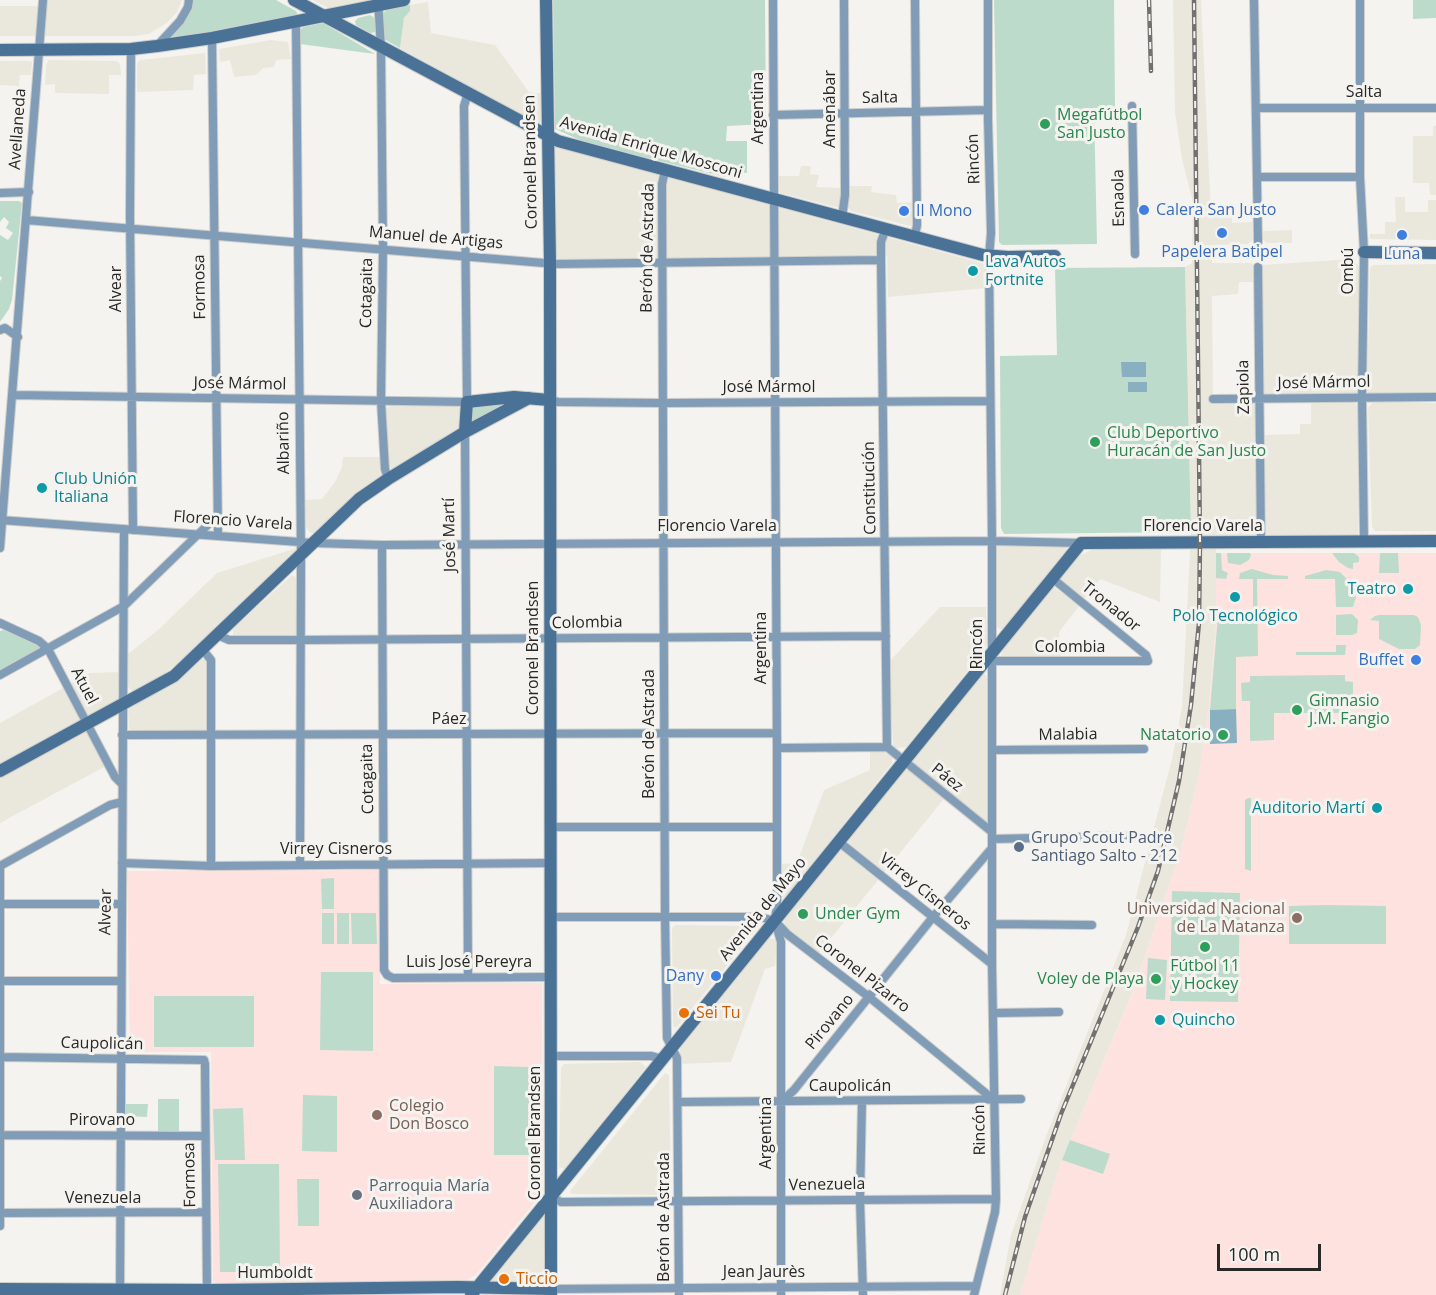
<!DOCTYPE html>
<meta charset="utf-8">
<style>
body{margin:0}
#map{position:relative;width:1436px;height:1295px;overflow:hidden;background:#f4f3ef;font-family:"Open Sans",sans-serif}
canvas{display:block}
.scale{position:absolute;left:1217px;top:1244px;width:104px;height:27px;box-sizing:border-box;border:3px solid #282826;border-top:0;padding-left:8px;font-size:18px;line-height:21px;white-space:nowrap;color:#282826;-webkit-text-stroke:4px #f4f3ef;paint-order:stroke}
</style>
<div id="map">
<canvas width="1436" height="1295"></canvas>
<div class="scale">100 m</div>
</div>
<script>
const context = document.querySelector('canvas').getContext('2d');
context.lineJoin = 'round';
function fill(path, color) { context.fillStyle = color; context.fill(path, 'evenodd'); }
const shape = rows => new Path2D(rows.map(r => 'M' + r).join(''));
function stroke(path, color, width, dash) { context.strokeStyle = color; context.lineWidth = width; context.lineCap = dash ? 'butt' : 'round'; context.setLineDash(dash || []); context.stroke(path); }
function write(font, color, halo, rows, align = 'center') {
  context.font = font + ' "Open Sans",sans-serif'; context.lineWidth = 6; context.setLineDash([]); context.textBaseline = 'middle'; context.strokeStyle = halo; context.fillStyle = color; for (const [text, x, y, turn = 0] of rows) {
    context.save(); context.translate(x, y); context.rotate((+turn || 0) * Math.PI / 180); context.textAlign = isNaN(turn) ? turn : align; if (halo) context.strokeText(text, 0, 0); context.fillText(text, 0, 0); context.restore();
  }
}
const built = shape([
 [40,0,182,0,177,12,167,23,149,34,136,36,0,36,0,6,39,6],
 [313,0,371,0,369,2,330,9],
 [1173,0,1201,0,1211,215,1232,216,1232,223,1252,222,1253,240,1248,244,1212,245,1212,263,1252,263,1255,266,1255,282,1239,282,1238,294,1212,296,1213,402,1253,403,1256,407,1257,535,1252,538,1216,538,1216,627,1209,704,1199,775,1181,850,1135,986,1059,1168,1020,1295,1000,1295,1011,1235,1045,1139,1126,935,1172,759,1182,707,1191,532,1185,267,1192,263,1193,202,1182,159,1175,112],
 [428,2,431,33,495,45,529,92,544,94,543,122,538,124,400,48,404,18,410,11,410,5],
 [271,40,288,42,291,59,276,60,274,67,263,68,256,75,234,77,230,60,220,62,219,49],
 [205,53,206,74,194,75,193,90,137,92,137,63,140,60],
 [49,60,117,61,120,64,121,75,109,75,109,94,55,93,55,84,45,85,46,65],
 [0,61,31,61,32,63,31,75,20,75,19,86,0,85],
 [1433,126,1436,126,1436,195,1430,195,1429,183,1413,183,1413,136,1433,136],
 [558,147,985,264,987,266,987,288,888,297,887,256,560,262,554,256,553,148],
 [801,166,811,166,810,174,819,175,816,187,841,188,840,208,781,193,777,189,777,176,799,176],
 [848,186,872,186,871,192,896,195,897,203,916,202,912,225,910,226,851,211,848,207],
 [1395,197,1405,197,1405,212,1428,212,1428,200,1436,200,1436,240,1370,239,1370,234,1385,234,1385,222,1396,222],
 [1292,230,1292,243,1266,243,1262,238,1263,231],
 [1351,259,1355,260,1359,267,1360,391,1358,395,1263,395,1262,265],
 [1436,264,1436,394,1369,395,1367,391,1370,268,1373,265],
 [1311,401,1353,401,1359,407,1358,534,1356,536,1268,537,1264,533,1264,435,1300,434,1300,424,1311,424],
 [1374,401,1436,403,1436,531,1375,531,1372,527,1368,408],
 [391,406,454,406,461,408,460,427,393,470,388,466,385,414,387,408],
 [343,457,382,457,381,478,317,533,311,533,306,528,304,500,322,499,335,482,342,467],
 [999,544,1063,545,1066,547,1066,550,1003,629,1000,629,995,624,995,546],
 [297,548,289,559,178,663,153,682,137,690,131,690,129,688,127,683,128,654,158,630,217,573],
 [1094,549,1161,549,1160,602,1100,579,1083,600,1059,579,1078,556],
 [292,575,298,579,298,634,290,637,233,637,233,630,235,627],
 [1053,587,1080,605,1059,632,1061,660,1004,659,1001,656,1003,649],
 [940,607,986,607,987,643,985,649,906,747,897,748,894,747,893,742,888,663],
 [202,658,209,662,210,727,206,732,129,731,128,711,130,708,169,685],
 [122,672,119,699,0,765,0,723,90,673],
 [981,674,985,674,988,680,990,827,947,795,819,953,785,926,784,918],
 [85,731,89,735,106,766,0,823,0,777],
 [870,750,883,751,892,758,892,763,787,895,782,898,781,864,797,863,824,790,870,770],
 [675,925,751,926,756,930,676,1028,673,1026,672,928],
 [768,938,774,939,777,943,775,966,765,969,731,1062,680,1064,680,1047,683,1042],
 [640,1062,646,1067,565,1169,559,1167,561,1068,564,1064],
 [665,1073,669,1075,671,1191,668,1195,571,1194,570,1191],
 [546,1216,548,1283,491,1282,491,1280,541,1217]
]);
const education = shape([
 [1216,553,1436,553,1436,1295,1020,1295,1059,1168,1135,987,1181,850,1199,775,1209,704,1216,627],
 [380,870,380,984,542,983,543,1192,476,1275,463,1282,213,1283,211,1052,130,1052,127,871]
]);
const green = shape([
 [193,0,276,0,296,11,298,15,174,39,172,34,189,15],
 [553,0,765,0,766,124,727,126,726,141,747,141,747,173,726,172,725,177,587,143,555,129],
 [994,0,1114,0,1115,107,1094,108,1097,244,1002,245,999,242],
 [1413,0,1436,0,1436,18,1413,19],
 [410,5,410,11,404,18,400,48,384,39,382,15,387,9],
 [370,15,376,19,376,32,370,33,356,25,355,21,358,18],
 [323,23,375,54,300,44,299,32,303,27],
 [0,201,19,201,22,203,12,300,9,309,0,322,0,281,2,278,0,276,0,235,8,240,13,233,6,228,9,222,4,217,0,222],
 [1185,267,1191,532,1004,534,1001,528,1000,356,1057,355,1055,268],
 [502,401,505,405,471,425,470,409,474,404],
 [1216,553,1221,553,1222,570,1228,573,1226,579,1216,578],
 [1227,553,1250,553,1251,555,1249,560,1240,565,1228,563],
 [1332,553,1354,553,1359,557,1359,562,1353,563,1353,569,1348,568,1339,562],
 [1380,553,1398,553,1399,573,1379,573],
 [1252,569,1273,575,1288,576,1288,579,1257,579,1258,656,1236,657,1236,709,1210,710,1218,616,1253,616,1253,579,1239,579,1240,573],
 [1326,570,1340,572,1352,584,1356,597,1353,607,1336,607,1335,579,1305,579,1305,576],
 [1352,614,1358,620,1357,633,1352,635,1336,635,1336,615],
 [1379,615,1414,615,1418,617,1421,625,1420,645,1415,649,1399,649,1379,639,1379,621,1370,620,1375,616],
 [4,630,40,646,38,649,0,672,0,631],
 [1336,645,1346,645,1345,655,1296,655,1296,652,1336,652],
 [1345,675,1345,681,1353,682,1353,705,1344,705,1344,713,1274,713,1274,740,1250,741,1250,701,1242,701,1241,683,1250,682,1250,676],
 [1248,798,1251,798,1251,871,1245,869,1245,800],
 [334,878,334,909,322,909,321,879],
 [1172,891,1240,893,1238,1002,1170,1001],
 [1328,905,1386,906,1386,944,1289,944,1289,906],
 [322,913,334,913,334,944,322,944],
 [337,913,349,913,349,944,337,944],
 [351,913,376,913,377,944,352,944],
 [1148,958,1167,960,1165,1000,1146,999],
 [321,972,373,972,373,1051,320,1050],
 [154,996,254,996,254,1047,154,1047],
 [494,1066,529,1067,529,1155,494,1155],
 [303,1095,337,1096,337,1152,302,1151],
 [158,1099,179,1099,179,1133,158,1132],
 [126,1104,148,1104,147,1117,126,1116],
 [243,1108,245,1160,215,1160,213,1109],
 [1070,1140,1110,1154,1103,1174,1062,1160],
 [218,1164,279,1164,280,1272,220,1272],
 [297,1179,319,1179,319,1226,298,1226]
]);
const water = shape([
 [1121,362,1146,362,1146,377,1122,377],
 [1128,382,1147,382,1147,392,1128,392],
 [1236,709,1237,743,1210,744,1210,710]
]);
const street = shape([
 [378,0,381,48,383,248,381,401,385,469,388,479],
 [773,0,777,748,777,903,775,921,781,942,781,1295],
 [1254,0,1258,242],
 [1360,0,1360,177,1364,252,1362,397,1364,542],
 [296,21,301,555,300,864],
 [212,38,218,535],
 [157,46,180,21,188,7,189,0],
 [131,49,130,216,133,530],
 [1132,106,1135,254],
 [1257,108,1436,108],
 [773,115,988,110],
 [665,171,662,184,665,916,667,1038,677,1058,679,1295],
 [1258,177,1360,177],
 [0,193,29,192],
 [842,218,845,195,844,0],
 [26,220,556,264,881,260],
 [886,228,881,242,881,260,887,747],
 [915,236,917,225,915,0],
 [1258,267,1261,543],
 [0,330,5,328,18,337],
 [13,395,467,402,464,106,468,93],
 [1213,399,1436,397],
 [549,400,558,402,663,403,989,401],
 [465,432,468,977],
 [0,520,313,543,382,545,992,541,1081,543],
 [382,545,384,970,387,975,393,978,550,977],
 [0,548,43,0],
 [0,623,39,641,48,649,115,777,122,784],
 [219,634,222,637,229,640,301,640,886,636],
 [203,650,211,660,211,866],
 [992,661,1148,661,1146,655,1052,578],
 [0,675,124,606,217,516],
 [122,735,776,733],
 [777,748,887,747,992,832],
 [992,750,1144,749],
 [550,827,776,827],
 [992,839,1124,836],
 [839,842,992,964],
 [122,863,211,866,550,863],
 [0,866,110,805,122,802],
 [0,868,0,1226],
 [0,904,121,904],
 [551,917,760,917,775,921,787,934,869,997,994,1100],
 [993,924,1092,925],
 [0,981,120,981],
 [994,1013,1059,1012],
 [552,1056,651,1056,663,1059],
 [0,1057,204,1060,205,1064,207,1290],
 [862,1101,860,1199,863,1295],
 [679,1102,1021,1099],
 [781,1102,794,1090,933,917,992,848],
 [0,1135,205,1136],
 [551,1197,561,1202,996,1199],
 [0,1213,206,1212],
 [551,1289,976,1286],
 [120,1295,124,529],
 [974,1295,995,1212,996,1199,992,964,992,541,989,257,991,233,988,119,988,0]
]);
const secondary = shape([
 [294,0,558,141,983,255,1008,257,1055,256],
 [546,0,550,263,551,1295],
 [0,50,131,49,157,46,212,38,404,0],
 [1364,252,1436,253],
 [465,432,467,402,514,397,549,400],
 [0,771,174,676,359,499,388,479,465,432,529,398],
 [0,1289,213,1290,458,1287,551,1289],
 [471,1295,1081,543,1436,541]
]);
const rail = shape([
 [1149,0,1151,71],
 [1005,1295,1025,1217,1061,1114,1138,927,1158,871,1179,781,1191,705,1199,623,1200,543,1194,0]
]);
const markers = [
 [1045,124,6,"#2e9e5b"],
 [1144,210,6,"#3f7fe0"],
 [904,211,6,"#3f7fe0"],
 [1222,233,6,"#3f7fe0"],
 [1402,235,6,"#3f7fe0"],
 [973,271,6,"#0f9aa8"],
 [1095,442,6,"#2e9e5b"],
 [42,488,6,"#0f9aa8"],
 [1408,589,6,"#0f9aa8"],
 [1235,597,6,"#0f9aa8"],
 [1416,660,6,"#3f7fe0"],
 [1297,710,6,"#2e9e5b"],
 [1223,735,6,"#2e9e5b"],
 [1377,808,6,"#0f9aa8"],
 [1019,847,6,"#5c6f8a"],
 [803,914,6,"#2e9e5b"],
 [1297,918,6,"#8d6e63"],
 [1205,947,6,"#2e9e5b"],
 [716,976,6,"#3f7fe0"],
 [1156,979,6,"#2e9e5b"],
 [684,1013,6,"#e8710a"],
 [1160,1020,6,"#0f9aa8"],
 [377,1115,6,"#8d6e63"],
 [357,1195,6,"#6b7280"],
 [504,1279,6,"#e8710a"]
];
const streetNames = [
 ["Salta",1364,92],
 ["Salta",880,98,-1],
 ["Argentina",758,108,-90],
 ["Amenábar",830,109,-90],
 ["Avellaneda",18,129,-86],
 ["Avenida Enrique Mosconi",651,148,16],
 ["Rincón",974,159,-92],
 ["Coronel Brandsen",531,162,-91],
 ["Esnaola",1119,198,-91],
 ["Manuel de Artigas",436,238,5],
 ["Berón de Astrada",648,248,-89],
 ["Ombú",1348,271,-90],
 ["Formosa",200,287,-91],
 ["Alvear",116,289,-90],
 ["Cotagaita",367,293,-89],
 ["José Mármol",1324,383,-1],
 ["José Mármol",240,384,1],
 ["José Mármol",769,387],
 ["Zapiola",1244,387,-91],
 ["Albariño",284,443,-91],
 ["Constitución",870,488,-91],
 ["Florencio Varela",233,521,4],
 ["Florencio Varela",717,526],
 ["Florencio Varela",1203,526],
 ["José Martí",450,535,-91],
 ["Tronador",1111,607,39],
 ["Colombia",587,623,-1],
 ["Rincón",977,644,-90],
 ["Colombia",1070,647],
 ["Coronel Brandsen",533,648,-90],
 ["Argentina",761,648,-90],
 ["Atuel",84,686,62],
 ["Páez",449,719],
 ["Berón de Astrada",649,734,-90],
 ["Malabia",1068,735,-1],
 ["Páez",947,778,39],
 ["Cotagaita",368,779,-91],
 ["Virrey Cisneros",336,849],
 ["Virrey Cisneros",925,892,39],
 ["Avenida de Mayo",763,909,-51],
 ["Alvear",106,912,-89],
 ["Luis José Pereyra",469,962],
 ["Coronel Pizarro",862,974,38],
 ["Pirovano",830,1022,-51],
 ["Caupolicán",102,1044,1],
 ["Caupolicán",850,1086],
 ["Pirovano",102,1120],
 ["Rincón",980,1130,-91],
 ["Coronel Brandsen",535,1133,-90],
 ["Argentina",766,1133,-90],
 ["Formosa",190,1175,-91],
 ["Venezuela",827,1185,-1],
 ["Venezuela",103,1198],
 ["Berón de Astrada",664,1217,-90],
 ["Jean Jaurès",764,1272],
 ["Humboldt",275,1273]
];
const leisureNames = [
 ["Megafútbol",1057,115],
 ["San Justo",1057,133],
 ["Club Deportivo",1107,433],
 ["Huracán de San Justo",1107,451],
 ["Gimnasio",1309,701],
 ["J.M. Fangio",1309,719],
 ["Natatorio",1211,735,"right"],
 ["Under Gym",815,914],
 ["Fútbol 11",1205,966,"center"],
 ["y Hockey",1205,984,"center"],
 ["Voley de Playa",1144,979,"right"]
];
const shopNames = [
 ["Calera San Justo",1156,210],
 ["Il Mono",916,211],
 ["Papelera Batipel",1222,252,"center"],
 ["Luna",1402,254,"center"],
 ["Buffet",1404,660,"right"],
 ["Dany",704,976,"right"]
];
const cultureNames = [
 ["Lava Autos",985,262],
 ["Fortnite",985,280],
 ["Club Unión",54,479],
 ["Italiana",54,497],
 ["Teatro",1396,589,"right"],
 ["Polo Tecnológico",1235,616,"center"],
 ["Auditorio Martí",1365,808,"right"],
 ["Quincho",1172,1020]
];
const serviceNames = [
 ["Grupo Scout Padre",1031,838],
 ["Santiago Salto - 212",1031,856]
];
const educationNames = [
 ["Universidad Nacional",1285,909],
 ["de La Matanza",1285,927],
 ["Colegio",389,1106,"left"],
 ["Don Bosco",389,1124,"left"]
];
const foodNames = [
 ["Sei Tu",696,1013],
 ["Ticcio",516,1279]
];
const worshipNames = [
 ["Parroquia María",369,1186],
 ["Auxiliadora",369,1204]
];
fill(built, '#eae8dd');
fill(education, '#fde2e0');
fill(green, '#bddbca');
fill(water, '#88b0c0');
stroke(street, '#cfcecb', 10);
stroke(secondary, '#cfcecb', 14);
stroke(street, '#819cb6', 8);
stroke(secondary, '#497296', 12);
stroke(rail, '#72716f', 4.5);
stroke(rail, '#f4f3ef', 2, [7]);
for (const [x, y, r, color] of markers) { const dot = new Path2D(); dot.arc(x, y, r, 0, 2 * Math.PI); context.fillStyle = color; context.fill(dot); stroke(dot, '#f4f3ef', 2); }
write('16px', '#282826', '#f4f3ef', streetNames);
write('16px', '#27864d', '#f4f3ef', leisureNames, 'left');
write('16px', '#366cbe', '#f4f3ef', shopNames, 'left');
write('16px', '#0d838f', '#f4f3ef', cultureNames, 'left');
write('16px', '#4e5e75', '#f4f3ef', serviceNames, 'left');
write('16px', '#785e54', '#f4f3ef', educationNames, 'right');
write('16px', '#c56008', '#f4f3ef', foodNames, 'left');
write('16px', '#5b616d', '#f4f3ef', worshipNames, 'left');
</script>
